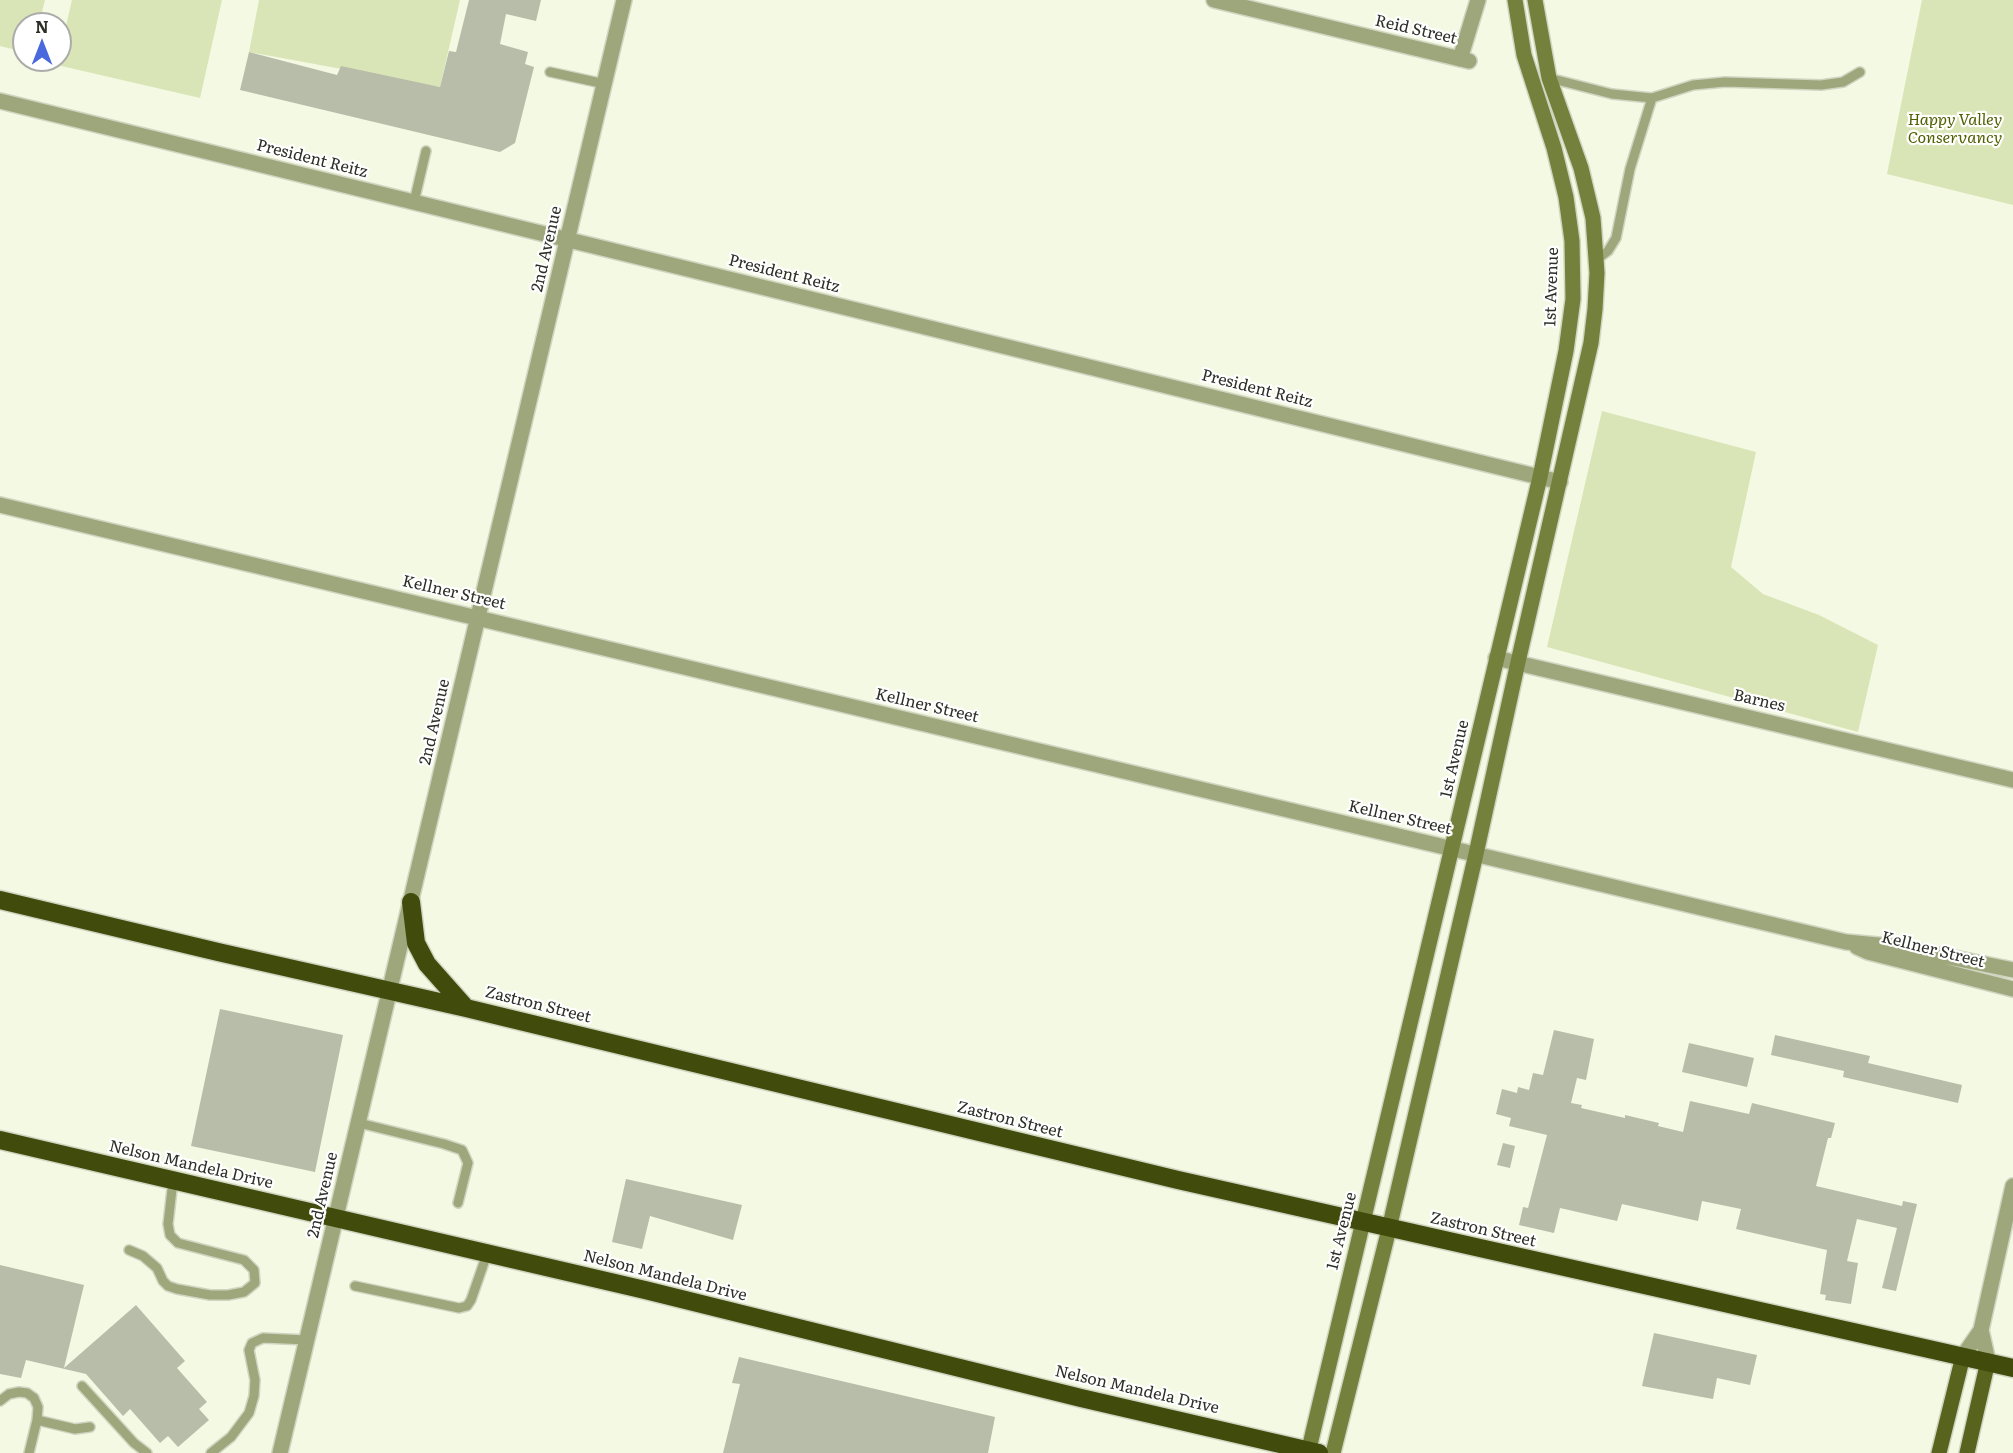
<!DOCTYPE html>
<style>
body{margin:0}
#map{position:relative;width:2013px;height:1453px;overflow:hidden;background:#f3f9e3;font-family:Literata,serif}
canvas{display:block}
.north{position:absolute;left:12px;top:12px;width:60px;height:60px;box-sizing:border-box;background:#fff;border:2px solid #abaca9;border-radius:50%;rotate:0deg;font-size:16px;font-weight:700;line-height:24px;text-align:center;color:#2e3028}
.north::after{content:'';display:block;margin:auto;width:21px;height:27px;background:#4969dd;clip-path:polygon(50% 0,100% 100%,50% 72%,0 100%)}
</style>
<div id="map">
<canvas width="2013" height="1453"></canvas>
<div class="north">N</div>
</div>
<script>
const context = document.querySelector('canvas').getContext('2d');
context.lineJoin = 'round';
function fill(path, color) { context.fillStyle = color; context.fill(path, 'evenodd'); }
const shape = rows => new Path2D(rows.map(r => 'M' + r).join(''));
function stroke(path, color, width, dash) { context.strokeStyle = color; context.lineWidth = width; context.lineCap = dash ? 'butt' : 'round'; context.setLineDash(dash || []); context.stroke(path); }
function write(font, color, halo, rows, align = 'center') {
  context.font = font + ' Literata,serif'; context.lineWidth = 4.5; context.setLineDash([]); context.textBaseline = 'middle'; context.strokeStyle = halo; context.fillStyle = color; for (const [text, x, y, turn = 0] of rows) {
    context.save(); context.translate(x, y); context.rotate((+turn || 0) * Math.PI / 180); context.textAlign = isNaN(turn) ? turn : align; if (halo) context.strokeText(text, 0, 0); context.fillText(text, 0, 0); context.restore();
  }
}
const green = shape([
 [0,0,45,0,39,24,24,24,24,52,0,46],
 [72,0,222,0,200,98,57,65,58,60,60,60,60,51],
 [259,0,460,0,440,87,249,52],
 [1922,0,2013,0,2013,205,1887,174],
 [1602,411,1756,452,1731,567,1763,594,1819,615,1878,645,1858,732,1547,647]
]);
const building = shape([
 [469,0,541,0,536,21,506,14,500,44,528,52,525,64,534,67,515,143,500,152,240,90,249,52,337,75,341,66,440,87,449,51,456,52],
 [220,1009,343,1035,315,1172,191,1146],
 [1554,1030,1594,1039,1586,1080,1577,1078,1571,1103,1582,1105,1581,1108,1625,1118,1625,1115,1659,1123,1658,1126,1683,1132,1690,1101,1749,1114,1752,1103,1835,1123,1831,1138,1828,1138,1816,1186,1902,1206,1903,1201,1917,1204,1896,1291,1882,1288,1897,1228,1857,1219,1847,1261,1858,1263,1851,1304,1825,1300,1826,1295,1820,1294,1827,1250,1736,1229,1741,1209,1702,1201,1698,1221,1622,1204,1617,1221,1560,1208,1554,1233,1519,1225,1523,1207,1528,1208,1547,1135,1509,1126,1511,1118,1496,1114,1502,1089,1517,1093,1518,1087,1529,1090,1533,1073,1543,1075],
 [1775,1035,1870,1056,1868,1063,1962,1085,1958,1103,1843,1077,1844,1071,1771,1055],
 [1689,1043,1754,1058,1747,1087,1682,1072],
 [1503,1143,1515,1146,1510,1168,1497,1165],
 [626,1179,742,1205,733,1240,650,1216,642,1249,612,1242],
 [0,1265,84,1285,64,1368,136,1305,185,1361,177,1368,207,1402,199,1409,209,1420,178,1447,168,1436,160,1443,130,1409,123,1416,86,1374,26,1360,21,1378,0,1374],
 [1654,1333,1757,1355,1750,1385,1717,1378,1713,1399,1642,1386],
 [739,1357,995,1417,988,1453,723,1453,740,1384,732,1383]
]);
const lane = shape([
 [550,72,605,84],
 [1549,78,1612,94,1652,98,1693,85,1725,82,1821,85,1843,82,1860,72],
 [414,202,426,151],
 [1596,260,1608,251,1616,238,1630,169,1652,98],
 [359,1123,444,1144,462,1150,468,1163,458,1203],
 [129,1250,143,1256,157,1268,163,1281,168,1286,177,1289,210,1295,228,1295,244,1292,255,1283,254,1270,244,1260,178,1243,170,1235,168,1224,173,1181],
 [355,1286,459,1308,467,1306,471,1300,487,1254],
 [82,1386,134,1443,147,1453],
 [0,1401,9,1394,19,1392,27,1393,34,1398,38,1407,37,1420,29,1453],
 [37,1420,75,1429,90,1427],
 [211,1453,231,1437,249,1413,254,1396,255,1380,249,1350,252,1343,263,1338,307,1340]
]);
const street = shape([
 [1214,0,1469,61],
 [1460,59,1478,0],
 [0,101,1560,482],
 [0,505,1846,942,1899,947,2013,970],
 [1496,658,2013,780],
 [1857,947,1868,952,2013,989],
 [1981,1330,1988,1361],
 [1963,1356,1981,1330,2013,1186],
 [280,1453,624,0]
]);
const secondary = shape([
 [1308,1453,1540,477,1566,351,1573,299,1572,241,1566,197,1554,148,1524,55,1515,0],
 [1333,1453,1389,1229,1476,854,1518,662,1591,343,1595,309,1597,273,1593,218,1581,168,1549,78,1535,0]
]);
const primary = shape([
 [1939,1453,1963,1356],
 [1967,1453,1988,1361]
]);
const highway = shape([
 [0,900,218,952,466,1008,1178,1180,2013,1368],
 [411,902,416,943,427,964,466,1008],
 [0,1140,645,1290,1081,1398,1319,1453]
]);
const streetNames = [
 ["Reid Street",1416,30,13],
 ["President Reitz",312,159,14],
 ["2nd Avenue",547,249,-77],
 ["President Reitz",784,274,14],
 ["1st Avenue",1552,287,-88],
 ["President Reitz",1257,389,14],
 ["Kellner Street",454,593,13],
 ["Barnes",1759,701,13],
 ["Kellner Street",927,706,13],
 ["2nd Avenue",435,722,-77],
 ["1st Avenue",1455,759,-77],
 ["Kellner Street",1400,818,13],
 ["Kellner Street",1933,950,14],
 ["Zastron Street",538,1005,14],
 ["Zastron Street",1010,1120,14],
 ["Nelson Mandela Drive",191,1165,13],
 ["2nd Avenue",323,1195,-77],
 ["Zastron Street",1483,1230,13],
 ["1st Avenue",1342,1231,-76],
 ["Nelson Mandela Drive",665,1276,14],
 ["Nelson Mandela Drive",1137,1390,13]
];
const parkNames = [
 ["Happy Valley",1955,120],
 ["Conservancy",1955,138]
];
fill(green, '#dae5b7');
fill(building, '#b8bda9');
stroke(lane, '#d0d5c1', 12);
stroke(street, '#d0d5c1', 18);
stroke(secondary, '#d0d5c1', 18);
stroke(primary, '#d0d5c1', 18);
stroke(highway, '#d0d5c1', 21);
stroke(lane, '#9da77b', 9);
stroke(street, '#9da77b', 15);
stroke(secondary, '#74813c', 15);
stroke(primary, '#58641e', 15);
stroke(highway, '#414b0c', 18);
write('16px', '#2e3028', '#fff', streetNames);
write('italic 16px', '#525f00', '#fff', parkNames);
</script>
